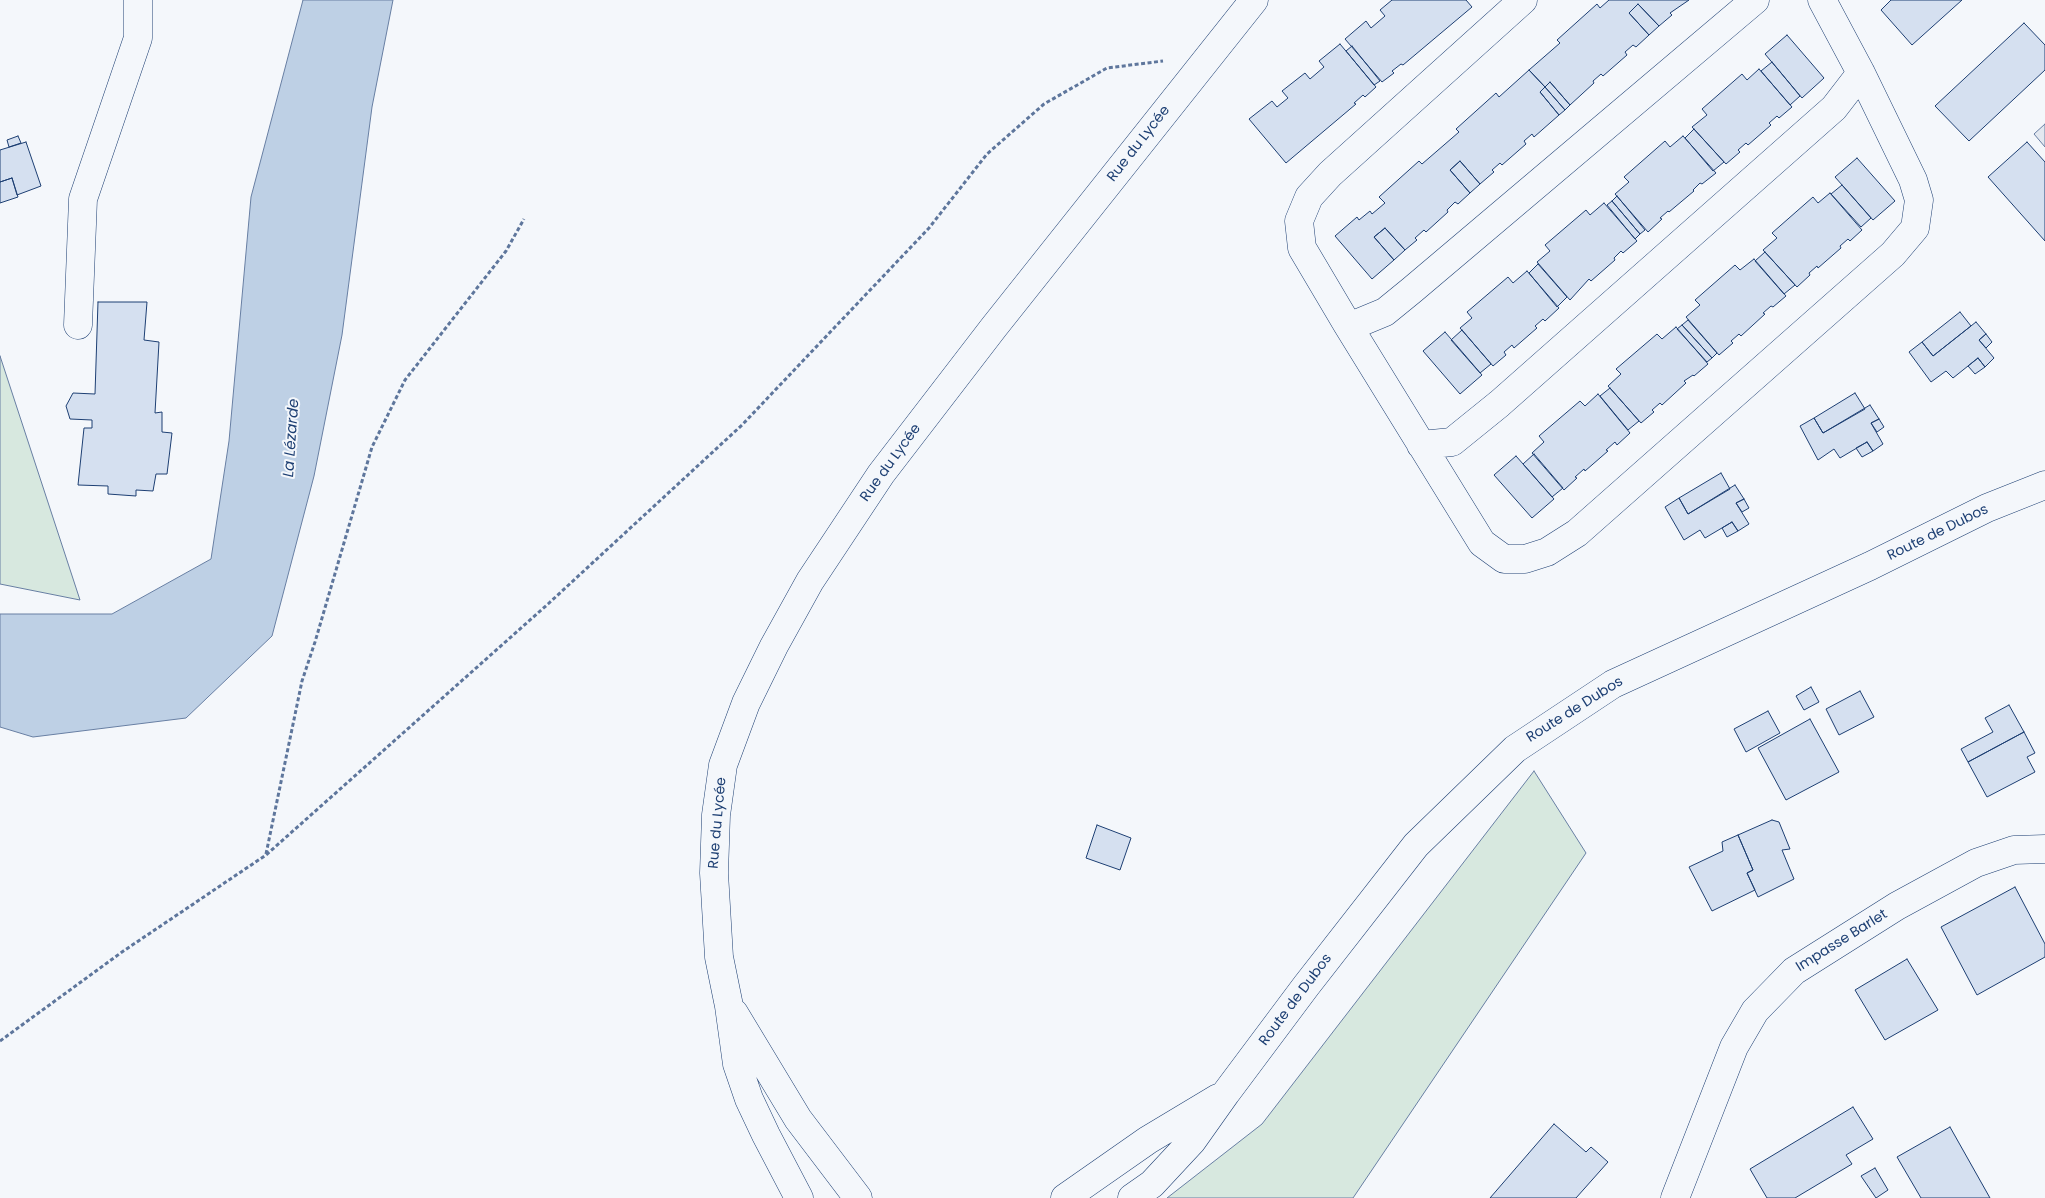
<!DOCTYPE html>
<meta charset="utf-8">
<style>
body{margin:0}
canvas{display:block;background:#f4f7fb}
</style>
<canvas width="2045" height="1198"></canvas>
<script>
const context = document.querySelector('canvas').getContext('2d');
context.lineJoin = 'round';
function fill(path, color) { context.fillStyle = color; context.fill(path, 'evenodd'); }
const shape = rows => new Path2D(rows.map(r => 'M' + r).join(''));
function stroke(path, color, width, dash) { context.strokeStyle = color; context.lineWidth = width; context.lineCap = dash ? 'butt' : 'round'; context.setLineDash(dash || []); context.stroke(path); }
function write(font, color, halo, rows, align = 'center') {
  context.font = font + ' Poppins,sans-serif'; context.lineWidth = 4; context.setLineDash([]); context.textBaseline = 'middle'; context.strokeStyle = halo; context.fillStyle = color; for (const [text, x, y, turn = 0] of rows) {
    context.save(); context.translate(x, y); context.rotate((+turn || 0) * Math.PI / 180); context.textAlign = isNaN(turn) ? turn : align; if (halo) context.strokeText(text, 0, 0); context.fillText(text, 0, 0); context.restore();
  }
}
const green = shape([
 [0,356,80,600,0,584,0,356],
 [1534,771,1586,853,1353,1198,1167,1198,1262,1124,1534,771]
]);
const parking = shape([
 [2045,124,2045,147,2034,134,2045,124]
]);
const water = shape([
 [303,0,393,0,372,107,342,335,314,476,272,636,186,718,33,737,0,727,0,614,112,614,211,559,229,441,251,197,303,0]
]);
const building = shape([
 [1392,0,1466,0,1472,7,1403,65,1401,64,1392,71,1394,73,1382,82,1345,39,1366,21,1371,28,1385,16,1380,10,1392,0],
 [1609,0,1689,0,1670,13,1672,15,1659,26,1638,4,1629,13,1649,35,1636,47,1633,45,1625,52,1627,55,1603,76,1601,74,1593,81,1594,83,1570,105,1550,82,1545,87,1529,70,1560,43,1557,40,1597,4,1600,8,1609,0],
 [1891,0,1962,0,1912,45,1881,10,1891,0],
 [1638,4,1659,26,1649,35,1629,13,1638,4],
 [2024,23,2045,45,2045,70,1969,141,1935,106,2024,23],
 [1787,35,1824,78,1802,98,1765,54,1787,35],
 [1340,44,1376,87,1365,97,1363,95,1354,103,1356,104,1286,163,1249,119,1272,101,1277,107,1288,98,1282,91,1305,73,1310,79,1324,67,1319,61,1340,44],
 [1352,46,1380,81,1374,85,1346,51,1352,46],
 [1772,62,1800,96,1790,105,1761,71,1772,62],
 [1759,69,1792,107,1779,118,1777,116,1769,123,1771,125,1748,145,1746,143,1738,150,1740,152,1726,164,1692,127,1707,115,1702,109,1742,74,1747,80,1759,69],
 [1529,70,1545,87,1540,92,1559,115,1534,137,1532,134,1524,141,1526,144,1502,165,1500,163,1492,170,1494,172,1480,184,1460,161,1450,170,1470,193,1458,204,1455,202,1447,210,1448,212,1426,232,1424,230,1415,238,1417,240,1405,250,1385,228,1374,237,1394,260,1372,279,1335,236,1357,217,1359,220,1370,211,1372,214,1385,203,1379,197,1419,161,1422,164,1459,132,1456,129,1496,93,1499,97,1529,70],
 [1550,82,1570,105,1565,110,1545,87,1550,82],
 [1545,87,1565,110,1559,115,1540,92,1545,87],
 [1694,129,1724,162,1713,171,1685,138,1694,129],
 [18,136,21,143,9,147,7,140,18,136],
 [1683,136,1716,173,1702,184,1700,183,1693,190,1694,191,1669,212,1668,211,1660,218,1662,219,1648,232,1615,194,1629,182,1624,177,1665,141,1670,147,1683,136],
 [26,142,41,186,17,195,12,178,0,182,0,150,26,142],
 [2027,142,2045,162,2045,241,1988,177,2027,142],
 [1857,158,1895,201,1873,220,1835,177,1857,158],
 [1460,161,1480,184,1470,193,1450,170,1460,161],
 [12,178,18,197,0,203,0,182,12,178],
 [1842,185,1871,218,1861,227,1831,194,1842,185],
 [1830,193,1862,230,1850,241,1848,239,1840,246,1841,248,1818,268,1817,266,1809,273,1810,275,1797,287,1763,250,1777,238,1772,233,1813,197,1818,203,1830,193],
 [1617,196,1645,230,1640,234,1612,201,1617,196],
 [1612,201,1640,234,1635,239,1607,205,1612,201],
 [1604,203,1637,241,1623,253,1621,251,1614,258,1615,260,1591,281,1589,279,1570,300,1537,262,1550,251,1545,245,1586,210,1590,215,1604,203],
 [1385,228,1405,250,1394,260,1374,237,1385,228],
 [1765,252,1795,285,1784,294,1755,261,1765,252],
 [1754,259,1786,296,1773,307,1771,306,1763,313,1765,314,1741,336,1739,334,1731,341,1733,343,1719,355,1686,317,1700,305,1695,300,1735,265,1740,270,1754,259],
 [1538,264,1567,297,1557,307,1529,273,1538,264],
 [1527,271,1559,308,1545,321,1543,319,1535,326,1537,328,1514,348,1512,345,1504,352,1506,355,1493,366,1460,328,1472,318,1467,312,1508,277,1513,283,1527,271],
 [98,302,147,302,144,340,159,342,155,413,162,412,162,432,172,433,167,474,156,474,153,491,136,490,136,496,108,494,108,486,78,485,84,428,92,428,92,420,70,419,66,406,73,393,95,394,98,302],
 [1960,312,1971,326,1933,356,1922,342,1960,312],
 [1688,320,1717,353,1712,358,1682,325,1688,320],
 [1976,322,1986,334,1979,340,1994,358,1985,367,1978,358,1953,378,1946,371,1931,382,1909,352,1922,342,1933,356,1976,322],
 [1682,325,1712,358,1707,362,1677,329,1682,325],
 [1676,327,1708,364,1694,376,1693,375,1684,381,1686,383,1662,405,1660,403,1652,410,1654,412,1641,423,1608,386,1621,374,1616,369,1657,334,1662,339,1676,327],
 [1462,330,1491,364,1480,373,1451,340,1462,330],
 [1445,332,1482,375,1460,394,1423,351,1445,332],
 [1986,334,1992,342,1986,348,1979,340,1986,334],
 [1978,358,1985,367,1975,374,1968,366,1978,358],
 [1610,388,1639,421,1628,430,1600,396,1610,388],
 [1855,393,1865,409,1823,433,1814,418,1855,393],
 [1598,394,1630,433,1617,445,1615,442,1606,450,1608,451,1585,471,1584,469,1575,477,1577,478,1564,490,1532,453,1544,442,1539,436,1580,401,1585,406,1598,394],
 [1870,405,1879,419,1871,423,1883,444,1873,451,1867,442,1840,458,1834,449,1818,460,1800,426,1814,418,1823,433,1870,405],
 [1879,419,1884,427,1877,432,1871,423,1879,419],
 [1867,442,1873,451,1862,457,1856,448,1867,442],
 [1534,454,1563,488,1552,497,1523,464,1534,454],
 [1516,456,1554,499,1532,518,1494,475,1516,456],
 [1721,473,1730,489,1688,514,1679,498,1721,473],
 [1735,485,1744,499,1736,503,1749,524,1738,531,1732,522,1705,538,1700,530,1684,540,1665,507,1679,498,1688,514,1735,485],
 [1744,499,1749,508,1742,512,1736,503,1744,499],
 [1732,522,1738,531,1727,537,1722,528,1732,522],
 [1811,687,1819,702,1804,710,1796,696,1811,687],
 [1860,691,1874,717,1839,735,1826,709,1860,691],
 [2009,705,2024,732,1968,762,1961,749,1993,732,1985,718,2009,705],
 [1768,711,1780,733,1746,752,1734,729,1768,711],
 [1810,719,1839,772,1786,800,1758,748,1810,719],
 [2024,732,2035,753,2027,757,2035,772,1987,797,1968,762,2024,732],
 [1772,820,1779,822,1790,849,1782,850,1794,879,1758,897,1747,873,1753,870,1738,835,1772,820],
 [1097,825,1131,838,1120,870,1086,858,1097,825],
 [1738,835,1753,870,1747,873,1755,890,1712,911,1689,867,1723,851,1722,842,1738,835],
 [2015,887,2045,944,2045,957,1977,995,1941,927,2015,887],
 [1907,959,1938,1010,1885,1040,1855,990,1907,959],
 [1853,1107,1873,1139,1846,1155,1852,1164,1795,1198,1767,1198,1750,1169,1853,1107],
 [1554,1124,1586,1152,1591,1147,1608,1162,1576,1198,1490,1198,1554,1124],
 [1950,1127,1990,1198,1921,1198,1897,1157,1950,1127],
 [1875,1168,1888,1190,1876,1198,1861,1176,1875,1168]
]);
const path = shape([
 [266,854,302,681,315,642,372,447,405,380,506,251,524,219],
 [0,1041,122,952,266,855,548,604,742,425,929,228,987,154,1044,104,1107,68,1163,61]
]);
const minor = shape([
 [1523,0,1330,174,1309,197,1299,221,1302,248,1347,324,1482,543,1504,559,1525,559,1547,552,1577,533,1893,254,1915,228,1919,200,1913,180,1861,73,1822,0],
 [1347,324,1356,324,1385,312,1412,290,1755,0],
 [78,325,83,199,138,38,138,0],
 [1421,445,1452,442,1499,404,1834,108,1861,73],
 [734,1013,798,1119,858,1198],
 [799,1198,766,1135,749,1099,737,1064,729,1006,719,957,714,873,716,815,723,765,746,703,774,646,810,581,881,474,994,327,1254,0],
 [1675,1198,1734,1047,1755,1011,1794,971,1897,906,1976,863,2014,850,2045,849]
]);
const primary = shape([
 [1065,1198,1148,1140,1218,1098],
 [1132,1198,1152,1184,1192,1141,1226,1093,1306,986,1416,845,1515,749,1613,684,1870,566,1987,508,2045,485]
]);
const streetNames = [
 ["Rue du Lycée",1139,144,-52],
 ["Rue du Lycée",891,463,-54],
 ["Route de Dubos",1938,533,-26],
 ["Route de Dubos",1575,710,-32],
 ["Rue du Lycée",718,823,-85],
 ["Impasse Barlet",1842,941,-32],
 ["Route de Dubos",1296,1000,-53]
];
const waterNames = [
 ["La Lézarde",292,438,-86]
];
fill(green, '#d7e8df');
stroke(green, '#687fa3', 1);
fill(parking, '#e3e8f0');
stroke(parking, '#687fa3', 1);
fill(water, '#bed0e5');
stroke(water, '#687fa3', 1);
fill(building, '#d5e0f0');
stroke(building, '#1d3f73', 1);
stroke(minor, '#1d3f73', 29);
stroke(primary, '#1d3f73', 29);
stroke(path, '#5e769c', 3, [4, 2.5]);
stroke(minor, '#f4f7fb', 28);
stroke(primary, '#f4f7fb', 28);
write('14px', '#1d3f73', '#f4f7fb', streetNames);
write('italic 15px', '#1d3f73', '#f4f7fb', waterNames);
</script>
